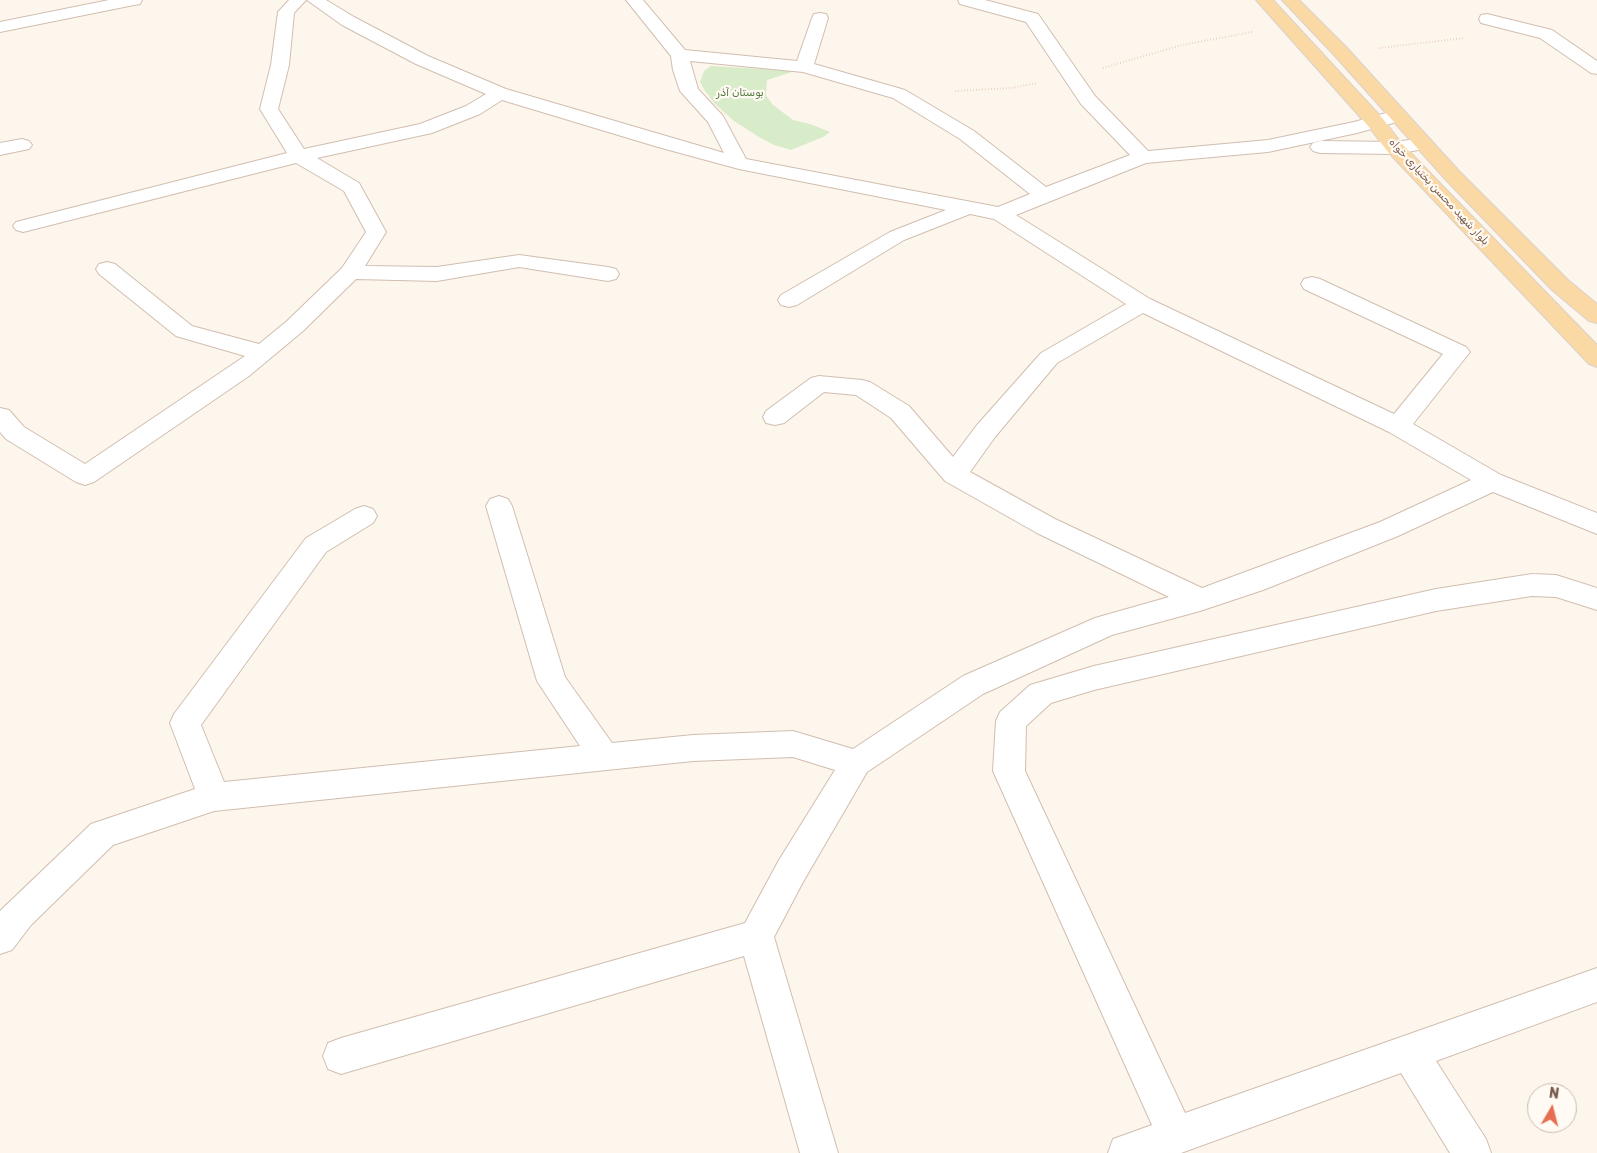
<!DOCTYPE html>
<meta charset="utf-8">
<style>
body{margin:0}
#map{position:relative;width:1597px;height:1153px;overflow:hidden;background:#fdf6ec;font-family:Rubik,sans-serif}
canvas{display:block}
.north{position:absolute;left:1527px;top:1083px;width:50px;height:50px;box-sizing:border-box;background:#fffaf3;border:1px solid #cabbb1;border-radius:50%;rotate:8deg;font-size:14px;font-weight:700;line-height:20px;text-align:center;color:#7a5c4d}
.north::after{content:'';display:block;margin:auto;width:18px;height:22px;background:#e76f51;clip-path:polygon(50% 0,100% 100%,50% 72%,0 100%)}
</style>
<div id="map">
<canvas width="1597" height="1153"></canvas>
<div class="north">N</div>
</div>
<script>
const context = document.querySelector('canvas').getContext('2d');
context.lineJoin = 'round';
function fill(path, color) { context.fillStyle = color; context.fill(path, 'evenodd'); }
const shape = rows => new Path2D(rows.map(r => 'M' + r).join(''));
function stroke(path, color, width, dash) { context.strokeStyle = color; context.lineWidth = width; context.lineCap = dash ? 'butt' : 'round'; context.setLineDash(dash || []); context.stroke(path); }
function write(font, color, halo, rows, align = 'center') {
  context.font = font + ' Rubik,"Noto Sans Arabic",sans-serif'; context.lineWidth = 4.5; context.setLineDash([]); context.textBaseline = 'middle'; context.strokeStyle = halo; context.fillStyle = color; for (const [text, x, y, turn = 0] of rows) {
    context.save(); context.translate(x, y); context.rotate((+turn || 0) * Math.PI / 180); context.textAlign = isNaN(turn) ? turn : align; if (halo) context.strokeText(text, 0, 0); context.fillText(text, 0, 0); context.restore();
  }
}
const green = shape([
 [711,66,795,71,767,80,766,95,772,104,793,120,810,124,830,132,823,137,791,150,774,145,759,137,734,121,715,104,705,91,700,82,704,71]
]);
const path = shape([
 [1379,48,1465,38],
 [1103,68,1182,45,1252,32],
 [955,91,1011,88,1038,83]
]);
const minor = shape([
 [109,0,142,0,140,4,134,5,0,32,0,22,109,0],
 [289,0,306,0,294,13,289,65,278,109,304,149,420,124,466,106,486,94,416,64,342,25,307,0,326,0,354,17,428,56,506,89,724,153,708,122,680,91,673,70,671,56,626,0,643,0,685,50,797,61,812,18,814,14,820,13,826,14,828,18,814,64,905,90,974,131,1046,187,1130,155,1081,104,1026,22,960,4,958,0,985,0,1038,14,1095,96,1148,151,1268,140,1354,122,1397,110,1404,112,1406,116,1404,120,1357,133,1268,152,1146,163,1016,215,1150,299,1394,414,1443,354,1304,289,1301,284,1304,279,1312,277,1320,279,1466,347,1470,352,1466,357,1413,424,1501,475,1597,513,1597,534,1493,492,1398,536,1263,590,1200,611,1112,635,983,694,867,772,803,882,774,937,838,1153,800,1153,744,956,341,1074,328,1069,323,1056,328,1043,341,1038,745,923,779,860,835,770,793,757,693,761,214,811,113,845,31,925,12,950,0,954,0,911,91,824,195,789,170,723,174,714,306,538,355,509,364,506,373,509,377,516,373,523,326,552,201,725,224,782,580,746,537,681,486,506,490,499,499,496,508,499,512,506,565,677,612,743,693,735,793,731,853,749,963,676,1095,618,1169,597,1037,533,945,481,891,418,856,395,824,392,784,423,775,425,766,423,763,417,766,411,811,378,819,376,862,380,870,382,909,406,953,457,977,425,1041,353,1126,304,994,219,970,214,904,240,797,305,789,307,781,305,778,300,781,295,890,232,946,210,739,169,658,147,502,100,480,114,432,133,317,158,359,183,386,232,365,266,437,267,519,255,608,267,616,269,619,274,616,279,608,281,519,267,437,281,356,279,303,331,249,376,94,482,85,485,76,482,6,439,0,432,0,408,9,410,24,427,85,464,245,356,176,336,99,274,96,269,99,264,107,262,115,264,192,326,259,344,287,321,342,268,366,232,344,191,296,163,23,232,16,230,13,226,16,222,287,153,260,109,271,65,278,12,289,0],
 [690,61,803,72,893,98,960,139,1030,194,998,207,746,159,723,116,698,89,690,61],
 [1143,313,1389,432,1471,480,1380,522,1202,588,1055,519,970,472,995,437,1057,363,1143,313],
 [1487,14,1552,30,1597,61,1597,74,1591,73,1540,38,1481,23,1479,19,1481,15,1487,14],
 [1423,138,1430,140,1433,144,1430,148,1395,154,1320,153,1313,151,1310,147,1313,143,1320,141,1395,142,1423,138],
 [22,139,29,141,32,145,29,149,0,155,0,143,22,139],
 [1532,574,1556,575,1597,588,1597,610,1556,597,1532,596,1436,611,1094,690,1051,703,1026,726,1025,771,1185,1113,1597,968,1597,1002,1436,1061,1486,1139,1491,1153,1450,1153,1401,1073,1181,1153,1108,1153,1113,1139,1152,1125,993,771,996,721,1000,712,1030,685,1094,666,1436,589,1532,574]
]);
const major = shape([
 [1256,0,1273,0,1383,119,1402,144,1597,345,1597,367,1589,364,1388,152,1369,127,1256,0],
 [1282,0,1299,0,1347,48,1459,171,1568,280,1597,304,1597,323,1589,321,1552,290,1445,179,1335,56,1282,0]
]);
const farParknames = [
 ["بوستان آذر",740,93]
];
const farStreetnames = [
 ["بلوار شهید محسن بختیاری خواه",1439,192,47]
];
fill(green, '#d8ecc9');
stroke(minor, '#d1beb0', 2);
stroke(major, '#dad1cd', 2);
stroke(path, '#d9b8a5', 2, [0.5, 2.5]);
fill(minor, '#fff');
fill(major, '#fbd9a5');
write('11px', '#537a41', '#fffaf3', farParknames);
write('11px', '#7a5c4d', '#fffaf3', farStreetnames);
</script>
